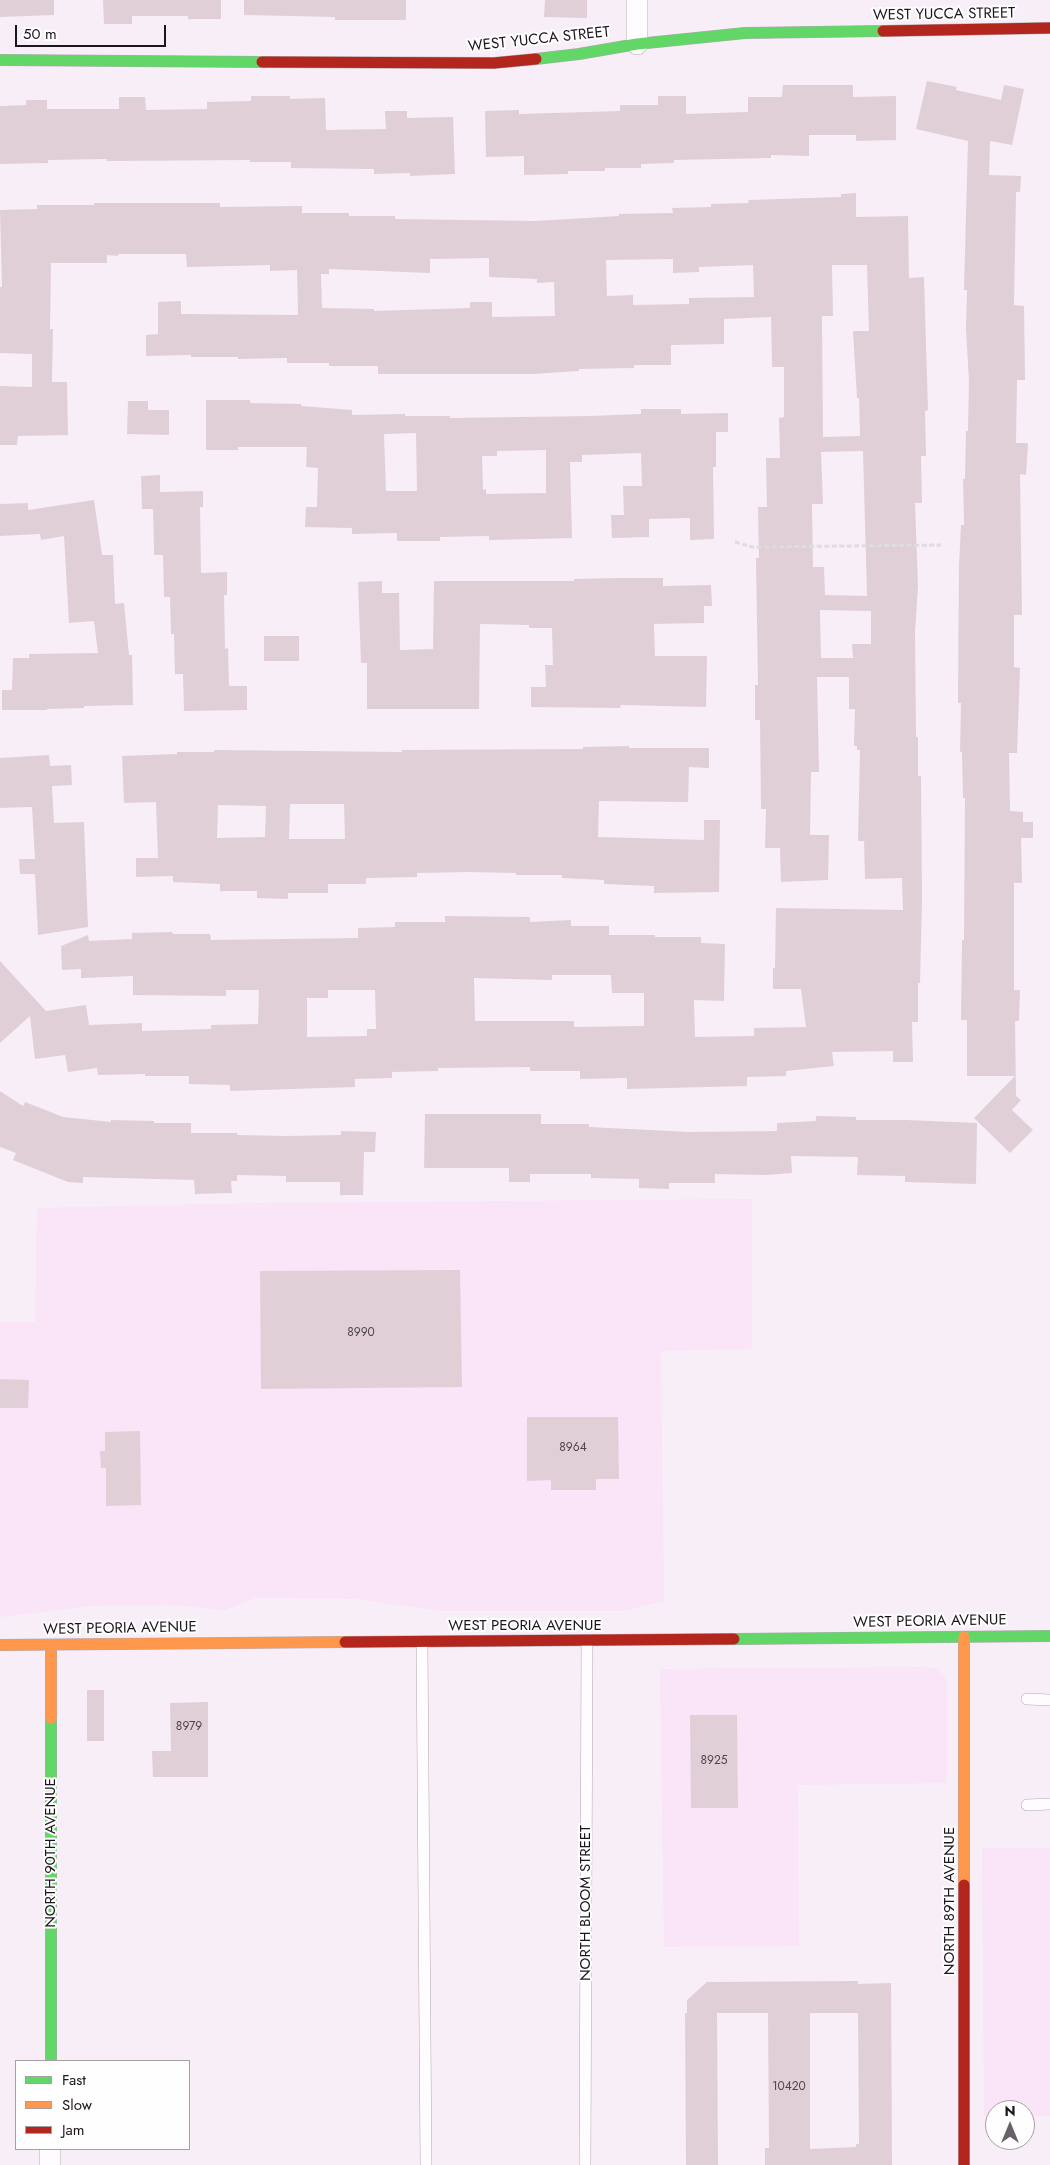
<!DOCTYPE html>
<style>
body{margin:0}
#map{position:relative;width:1050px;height:2165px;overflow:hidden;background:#f8eef8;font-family:Jost,sans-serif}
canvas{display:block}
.legend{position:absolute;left:15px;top:2060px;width:175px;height:90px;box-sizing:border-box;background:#fefefe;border:1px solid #a4a1a4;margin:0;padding:6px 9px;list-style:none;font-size:15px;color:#1c151c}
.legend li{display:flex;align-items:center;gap:10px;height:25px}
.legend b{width:25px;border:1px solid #a4a1a4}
.north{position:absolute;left:985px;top:2100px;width:50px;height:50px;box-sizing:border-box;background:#fefefe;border:1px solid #a4a1a4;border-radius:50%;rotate:0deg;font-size:14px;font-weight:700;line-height:20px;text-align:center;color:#1c151c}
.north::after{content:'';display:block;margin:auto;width:18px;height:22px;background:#696169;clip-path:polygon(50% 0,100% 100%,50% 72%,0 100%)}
.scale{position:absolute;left:15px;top:25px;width:151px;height:22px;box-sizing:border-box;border:2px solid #1c151c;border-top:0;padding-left:6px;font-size:15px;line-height:18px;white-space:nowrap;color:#1c151c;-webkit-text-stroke:4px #fefefe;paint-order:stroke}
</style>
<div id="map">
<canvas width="1050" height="2165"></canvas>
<ul class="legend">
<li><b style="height:6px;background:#63d668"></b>Fast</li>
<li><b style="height:6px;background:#ff974d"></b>Slow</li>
<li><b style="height:6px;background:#b3261e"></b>Jam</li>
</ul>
<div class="north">N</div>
<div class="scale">50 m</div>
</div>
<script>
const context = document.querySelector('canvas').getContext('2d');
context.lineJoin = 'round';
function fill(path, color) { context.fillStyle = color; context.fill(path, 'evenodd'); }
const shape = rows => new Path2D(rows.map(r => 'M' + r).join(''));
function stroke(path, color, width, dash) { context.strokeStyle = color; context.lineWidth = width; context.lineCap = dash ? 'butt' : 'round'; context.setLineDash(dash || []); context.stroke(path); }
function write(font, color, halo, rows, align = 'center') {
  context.font = font + ' Jost,sans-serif'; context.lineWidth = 4; context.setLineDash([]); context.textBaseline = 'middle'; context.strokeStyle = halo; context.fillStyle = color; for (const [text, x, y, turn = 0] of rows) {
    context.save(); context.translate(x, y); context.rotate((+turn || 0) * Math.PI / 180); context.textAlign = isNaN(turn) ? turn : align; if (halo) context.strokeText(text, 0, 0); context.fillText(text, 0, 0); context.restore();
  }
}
const built = shape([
 [752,1199,752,1349,661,1351,664,1601,623,1611,440,1611,357,1599,256,1598,225,1610,170,1605,92,1606,0,1617,0,1322,35,1322,37,1208,256,1203],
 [924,1667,938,1669,944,1675,947,1684,947,1783,798,1785,799,1946,664,1947,660,1669],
 [982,1848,1050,1848,1050,2116,1025,2116,1025,2110,995,2110,995,2117,984,2117]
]);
const building = shape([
 [0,0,54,0,54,15,0,17],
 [103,0,221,0,221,19,188,19,188,16,132,16,132,24,104,24],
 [244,0,406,0,406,20,335,20,335,17,244,15],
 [545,0,587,0,587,18,544,17],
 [927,81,957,87,956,90,1001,100,1004,85,1024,89,1012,145,990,141,989,175,1021,176,1020,192,1016,192,1014,305,1024,306,1025,380,1017,380,1016,443,1028,443,1026,475,1020,474,1022,615,1014,615,1014,667,1020,668,1017,753,1009,753,1010,811,1023,812,1023,822,1033,822,1033,838,1021,838,1022,883,1014,883,1014,990,1020,990,1019,1021,1015,1021,1016,1096,1021,1100,1012,1110,1033,1130,1010,1153,974,1118,1015,1076,967,1076,967,1020,961,1020,962,940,964,940,965,798,963,798,962,752,960,752,961,703,958,703,959,566,961,525,964,525,963,479,965,479,966,431,968,431,969,381,966,329,967,290,964,290,968,141,916,129],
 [783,85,853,85,853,97,896,96,896,140,856,141,856,135,809,135,809,156,771,155,771,158,674,160,674,163,641,164,641,168,605,168,605,171,568,171,568,174,524,175,524,156,486,157,485,111,519,110,519,114,620,111,620,105,658,105,658,96,686,96,686,114,748,112,748,97,782,97],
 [251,96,290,96,290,99,325,98,326,130,386,129,385,111,407,111,407,118,453,117,455,174,410,176,410,173,374,174,374,169,291,168,291,162,250,162,250,160,107,161,107,159,48,160,48,163,0,164,0,106,26,105,26,100,47,100,47,109,119,109,119,97,145,97,146,110,207,109,207,102,251,101],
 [856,193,856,217,908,216,909,278,924,277,928,410,925,411,926,456,921,456,922,503,915,503,918,586,915,632,916,737,918,737,918,776,921,776,922,901,920,983,918,983,918,1022,912,1022,913,1062,893,1062,893,1051,832,1052,834,1066,786,1071,786,1076,747,1077,747,1086,627,1089,627,1078,580,1079,580,1071,530,1071,530,1067,438,1068,438,1071,392,1072,392,1078,355,1079,355,1087,230,1091,230,1085,189,1084,189,1076,145,1076,145,1074,98,1075,97,1068,68,1072,65,1055,35,1059,30,1016,0,1043,0,961,46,1011,86,1005,89,1025,142,1023,142,1031,211,1029,211,1025,258,1024,259,990,226,990,226,996,133,995,133,976,81,978,81,969,62,970,61,946,88,935,89,941,132,939,132,933,172,932,173,934,210,934,211,940,358,938,358,928,395,927,395,922,445,922,445,916,530,917,530,922,571,920,571,926,609,926,609,935,655,935,655,937,701,937,701,943,725,944,724,1001,694,1000,695,1037,754,1036,754,1028,806,1027,801,989,773,989,773,968,775,968,776,908,903,910,902,878,865,879,864,841,858,841,860,750,857,750,857,746,854,746,855,709,849,709,849,677,817,677,819,772,811,772,810,835,829,835,828,880,781,882,780,848,765,848,766,809,761,809,760,720,755,720,755,685,758,685,756,558,759,558,758,507,767,507,766,458,780,458,779,418,784,417,784,367,772,367,771,317,724,319,724,344,671,345,671,365,634,365,634,368,579,369,579,371,533,374,378,374,378,366,329,366,329,363,287,363,287,358,238,359,238,357,191,357,191,355,146,356,146,335,158,334,158,302,181,301,181,314,298,315,297,270,270,271,270,265,187,267,186,254,118,254,118,256,107,255,107,263,51,263,50,329,53,329,52,382,67,382,68,435,18,436,17,445,0,445,0,386,32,387,32,354,0,353,0,287,2,287,0,210,37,209,37,205,94,205,94,203,220,203,220,207,302,206,302,213,349,213,349,216,395,216,395,219,535,221,619,216,619,214,673,213,672,208,711,207,711,204,749,203,748,200,841,197,841,194],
 [489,258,489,277,537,279,537,283,554,282,555,316,492,317,492,302,470,302,470,308,374,311,374,309,322,308,321,274,329,274,329,269,430,273,430,259],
 [673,259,673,273,699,272,699,267,753,265,754,297,689,298,689,304,633,305,633,295,607,296,606,260],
 [832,265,867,265,869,331,853,331,857,398,859,398,860,436,823,437,822,316,833,316],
 [863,451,867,596,825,595,824,567,813,567,812,504,823,504,821,452],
 [820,610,871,611,871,644,852,644,853,658,821,658],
 [552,975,611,975,612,993,644,993,644,1026,574,1027,574,1021,475,1021,474,978,552,980],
 [328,990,375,990,376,1029,367,1029,367,1036,307,1037,307,998,328,998],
 [206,400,250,400,250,403,301,404,301,406,352,410,352,415,405,414,405,416,450,416,450,418,591,416,641,414,641,409,681,409,681,414,728,413,728,432,716,432,716,467,713,467,714,539,690,540,690,518,649,519,649,537,612,538,611,515,624,515,623,486,642,486,641,453,582,455,582,462,570,462,572,538,489,540,489,536,440,537,440,541,397,541,397,533,352,534,352,528,305,527,306,507,317,507,318,468,306,467,307,447,238,447,238,450,206,450],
 [416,433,417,491,386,491,384,434],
 [546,450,546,493,486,494,486,489,483,490,482,456,497,456,497,451],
 [128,401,148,401,148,410,169,410,169,435,127,434],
 [160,475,160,492,203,491,203,507,200,507,201,573,227,572,227,595,224,595,225,649,228,648,229,686,247,686,247,710,184,711,183,674,175,674,174,634,171,634,170,597,164,597,163,555,154,555,153,509,142,509,141,476],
 [94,500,102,555,113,555,115,604,124,603,129,655,132,655,133,705,84,706,84,708,47,709,47,710,2,710,2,690,12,690,13,658,29,658,29,654,98,653,94,621,69,623,64,536,41,540,40,534,0,536,0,504,28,503,28,510],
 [620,578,663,578,663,586,711,585,712,606,704,606,704,623,654,624,655,656,707,656,706,707,621,705,620,708,531,707,531,687,546,687,545,665,553,665,552,628,529,628,529,625,480,624,479,709,367,709,367,663,361,663,358,582,382,581,382,593,399,593,400,650,433,649,434,581,574,581,574,579],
 [264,636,299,636,299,661,264,661],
 [629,746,629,748,709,748,709,768,689,767,688,802,599,801,598,837,704,840,704,820,720,820,719,892,654,893,654,886,604,884,604,880,562,878,562,875,516,875,516,873,468,872,417,873,417,877,366,878,366,884,328,884,328,893,288,893,288,899,257,898,257,891,220,891,220,884,173,882,173,876,136,877,136,858,158,858,156,802,124,803,122,756,177,754,177,752,214,752,214,750,402,752,402,750,583,749,583,747],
 [290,804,344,804,345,839,289,839],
 [218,805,266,806,265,837,217,838],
 [49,755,50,766,71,765,72,785,52,786,54,823,84,822,88,927,38,935,35,874,20,874,19,859,35,859,32,807,0,808,0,758],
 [0,1091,23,1106,25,1102,63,1117,111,1122,111,1120,154,1121,154,1123,191,1123,191,1133,237,1133,237,1135,286,1136,341,1135,341,1131,376,1132,375,1152,364,1152,363,1195,340,1195,340,1182,286,1182,286,1176,237,1175,237,1181,231,1181,232,1193,195,1194,194,1180,83,1177,83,1183,68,1182,13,1160,16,1153,0,1147],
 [425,1114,541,1114,541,1124,589,1124,589,1127,689,1132,777,1131,777,1123,816,1121,816,1116,856,1117,856,1120,906,1120,977,1123,976,1184,905,1182,905,1176,857,1175,858,1157,791,1156,792,1173,766,1175,715,1174,715,1183,669,1183,669,1189,639,1188,639,1179,591,1178,591,1174,530,1174,530,1182,509,1182,509,1168,424,1168],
 [460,1270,462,1387,261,1389,260,1271],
 [0,1379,29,1380,28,1408,0,1408],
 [527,1417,618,1417,619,1479,596,1479,596,1490,551,1490,551,1480,527,1481],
 [140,1431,141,1505,106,1506,106,1468,101,1468,100,1451,105,1451,105,1432],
 [87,1690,104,1690,104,1741,87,1741],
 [208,1702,208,1777,153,1777,152,1751,171,1751,170,1703],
 [690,1715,737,1715,738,1808,691,1808],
 [858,1981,858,1984,891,1983,892,2165,765,2165,765,2148,769,2148,768,2013,717,2013,718,2165,686,2165,685,2013,687,2013,687,2000,707,1982],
 [810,2013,858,2013,859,2144,856,2144,856,2147,810,2149]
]);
const path = shape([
 [735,542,752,547,941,545]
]);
const lane = shape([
 [422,1641,426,2165],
 [1027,1699,1050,1700],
 [1027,1805,1050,1804],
 [585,2165,587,1641]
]);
const street = shape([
 [637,44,637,0],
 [50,2165,50,2149]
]);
const fast = shape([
 [536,59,579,54,637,44,745,33,883,31],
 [0,60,262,62],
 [734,1639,1050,1636],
 [51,1718,51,2061]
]);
const slow = shape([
 [964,1637,964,1885],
 [0,1645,345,1642],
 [51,1645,51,1718]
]);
const jam = shape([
 [883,31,1050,28],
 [262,62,494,63,536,59],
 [345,1642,734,1639],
 [964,1885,964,2165]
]);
const numberNames = [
 ["8990",361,1333],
 ["8964",573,1448],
 ["8979",189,1727],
 ["8925",714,1761],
 ["10420",789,2087]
];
const streetNames = [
 ["WEST YUCCA STREET",944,15,-1],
 ["WEST YUCCA STREET",539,40,-6],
 ["WEST PEORIA AVENUE",930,1622,-1],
 ["WEST PEORIA AVENUE",525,1626],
 ["WEST PEORIA AVENUE",120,1629,-1],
 ["NORTH 90TH AVENUE",51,1853,-90],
 ["NORTH 89TH AVENUE",950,1901,-90],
 ["NORTH BLOOM STREET",586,1903,-90]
];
fill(built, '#f9e4f8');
fill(building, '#e0cfd7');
stroke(lane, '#b2a9b2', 12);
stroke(street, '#b2a9b2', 22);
stroke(fast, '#b2a9b2', 12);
stroke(slow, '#b2a9b2', 12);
stroke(jam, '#b2a9b2', 12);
stroke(path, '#dfdcdf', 3, [5, 2.5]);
stroke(lane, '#fefcfe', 11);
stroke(street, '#fefcfe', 21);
stroke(fast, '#63d668', 11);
stroke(slow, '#ff974d', 11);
stroke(jam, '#b3261e', 11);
write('12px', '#4d444b', null, numberNames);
write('15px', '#1c151c', '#fefefe', streetNames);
</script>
